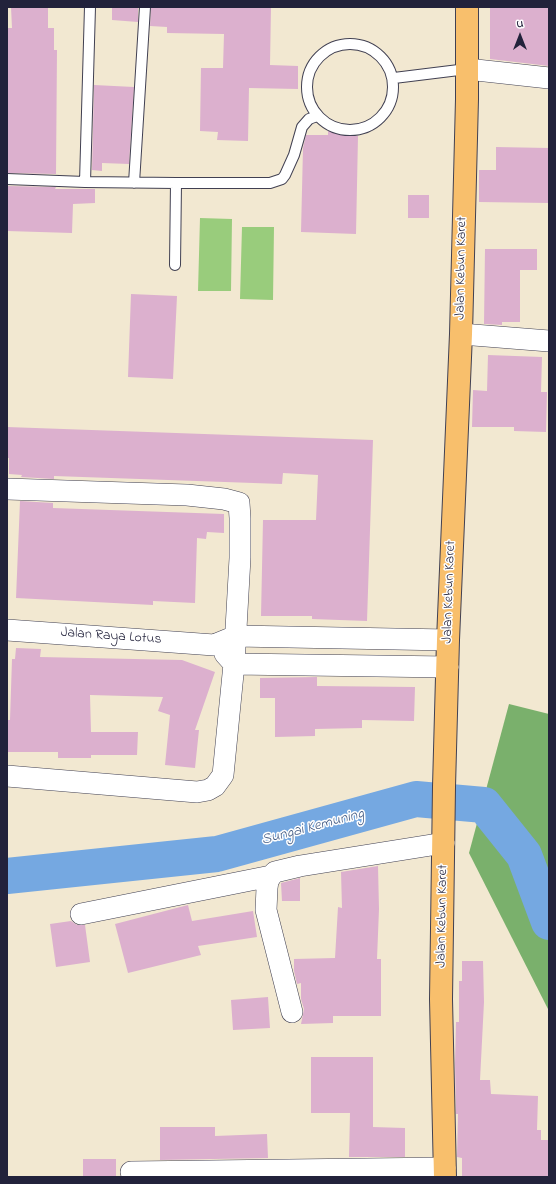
<!DOCTYPE html>
<style>
body{margin:0}
#map{position:relative;width:556px;height:1184px;overflow:hidden;background:#f2e8d1;font-family:"Indie Flower",sans-serif}
canvas{display:block}
.frame{position:absolute;inset:0;border:8px solid #22223b;pointer-events:none}
.north{position:absolute;left:500px;top:16px;width:40px;height:40px;-webkit-text-stroke:3px #fff;paint-order:stroke;rotate:0deg;font-size:11px;font-weight:700;line-height:16px;text-align:center;color:#22223b}
.north::after{content:'';display:block;margin:auto;width:14px;height:18px;background:#22223b;clip-path:polygon(50% 0,100% 100%,50% 72%,0 100%)}
</style>
<div id="map">
<canvas width="556" height="1184"></canvas>
<div class="frame"></div>
<div class="north">U</div>
</div>
<script>
const context = document.querySelector('canvas').getContext('2d');
context.lineJoin = 'round';
function fill(path, color) { context.fillStyle = color; context.fill(path, 'evenodd'); }
const shape = rows => new Path2D(rows.map(r => 'M' + r).join(''));
function stroke(path, color, width, dash) { context.strokeStyle = color; context.lineWidth = width; context.lineCap = dash ? 'butt' : 'round'; context.setLineDash(dash || []); context.stroke(path); }
function write(font, color, halo, rows, align = 'center') {
  context.font = font + ' "Indie Flower",sans-serif'; context.lineWidth = 3; context.setLineDash([]); context.textBaseline = 'middle'; context.strokeStyle = halo; context.fillStyle = color; for (const [text, x, y, turn = 0] of rows) {
    context.save(); context.translate(x, y); context.rotate((+turn || 0) * Math.PI / 180); context.textAlign = isNaN(turn) ? turn : align; if (halo) context.strokeText(text, 0, 0); context.fillText(text, 0, 0); context.restore();
  }
}
const green = shape([
 [200,218,232,219,231,291,198,291],
 [242,227,274,227,273,300,240,299]
]);
const forest = shape([
 [509,704,549,714,549,1011,469,853]
]);
const river = shape([
 [7,876,217,854,416,799,484,805,524,855,549,922]
]);
const building = shape([
 [11,7,48,7,48,28,54,28,54,50,57,50,56,174,7,173,7,28,12,28],
 [112,7,138,7,138,22,112,20],
 [151,7,271,7,270,65,298,66,298,89,249,88,248,141,217,140,218,132,200,131,201,68,223,68,224,34,167,33,167,27,150,26],
 [490,7,549,7,549,66,490,59],
 [94,85,134,87,129,164,102,163,102,171,92,170],
 [328,130,346,130,346,136,358,136,356,234,301,232,303,148,306,135,328,135],
 [496,147,549,148,549,203,479,202,479,170,496,170],
 [7,186,56,187,55,189,95,189,95,203,73,204,72,233,7,231],
 [408,195,429,195,429,218,408,218],
 [485,249,537,249,537,270,520,270,520,322,502,322,502,325,484,324],
 [131,294,177,296,173,379,128,377],
 [488,355,542,357,541,392,547,392,546,432,514,431,514,427,472,427,473,390,487,391],
 [7,427,373,440,367,621,312,619,312,616,261,616,263,520,316,520,318,475,283,473,282,484,54,476,54,479,21,477,22,475,9,474,9,458,7,458],
 [20,501,53,503,53,508,224,514,224,533,207,532,206,539,197,538,195,603,153,601,153,605,16,598],
 [16,648,41,649,40,657,182,660,215,672,195,730,199,730,195,768,165,765,170,715,158,711,163,697,90,695,91,732,138,732,137,755,91,755,91,758,58,758,58,752,8,752,7,720,10,720,12,659,15,659],
 [317,677,317,686,415,687,414,721,362,720,362,728,315,729,315,736,275,737,275,698,260,698,260,678],
 [378,866,379,909,377,959,381,959,381,1016,333,1016,333,1023,301,1024,304,1009,301,999,301,983,297,984,294,971,294,959,335,958,338,907,342,908,341,872],
 [300,878,300,901,282,901,281,883],
 [188,905,192,921,253,911,257,937,198,946,201,955,128,973,115,924],
 [71,921,77,925,85,925,90,962,56,967,50,924],
 [462,961,483,961,484,1002,480,1080,490,1080,491,1094,538,1096,537,1130,541,1130,541,1140,549,1140,549,1177,462,1177,462,1158,457,1157,458,1114,456,1114,455,1063,456,1022,459,1022,459,981,462,981],
 [268,997,270,1028,233,1030,231,1000],
 [311,1057,373,1057,373,1127,405,1128,405,1157,349,1157,350,1113,311,1113],
 [160,1127,215,1127,215,1136,267,1134,268,1158,160,1160],
 [83,1159,116,1159,116,1177,83,1177]
]);
const lane = shape([
 '307 87a43 43 0 1 1 86 0a43 43 0 1 1-86 0Z',
 [394,78,467,69],
 [7,179,85,182,176,183,270,183,282,179,285,175,294,155,302,127,309,119,317,116],
 [85,182,90,7],
 [134,183,145,7],
 [175,265,176,183]
]);
const street = shape([
 [467,69,549,78],
 [461,334,549,341],
 [7,489,187,495,224,499,239,503,240,518,240,558,234,664,223,775,215,786,208,790,197,792,7,776],
 [7,630,214,645,236,636,448,640],
 [225,654,234,664,448,667],
 [81,914,271,876],
 [292,1012,266,910,267,888,268,881,271,876,275,872,300,866,444,843],
 [131,1172,445,1168]
]);
const primary = shape([
 [445,1177,441,999,444,787,448,640,461,334,467,99,467,7]
]);
const streetNames = [
 ["Jalan Kebun Karet",462,268,-89],
 ["Jalan Kebun Karet",450,592,-88],
 ["Jalan Raya Lotus",111,637,4],
 ["Jalan Kebun Karet",443,916,-89]
];
const waterNames = [
 ["Sungai Kemuning",313,828,-15]
];
fill(green, '#99cc7c');
fill(forest, '#7ab06c');
stroke(river, '#75a8e1', 36);
fill(building, '#dcb0ce');
stroke(lane, '#414052', 12);
stroke(street, '#414052', 22);
stroke(primary, '#414052', 24);
stroke(lane, '#fff', 10);
stroke(street, '#fff', 21);
stroke(primary, '#f8bf6c', 22);
write('14px', '#22223b', '#fff', streetNames);
write('italic 15px', '#475e86', '#fff', waterNames);
</script>
